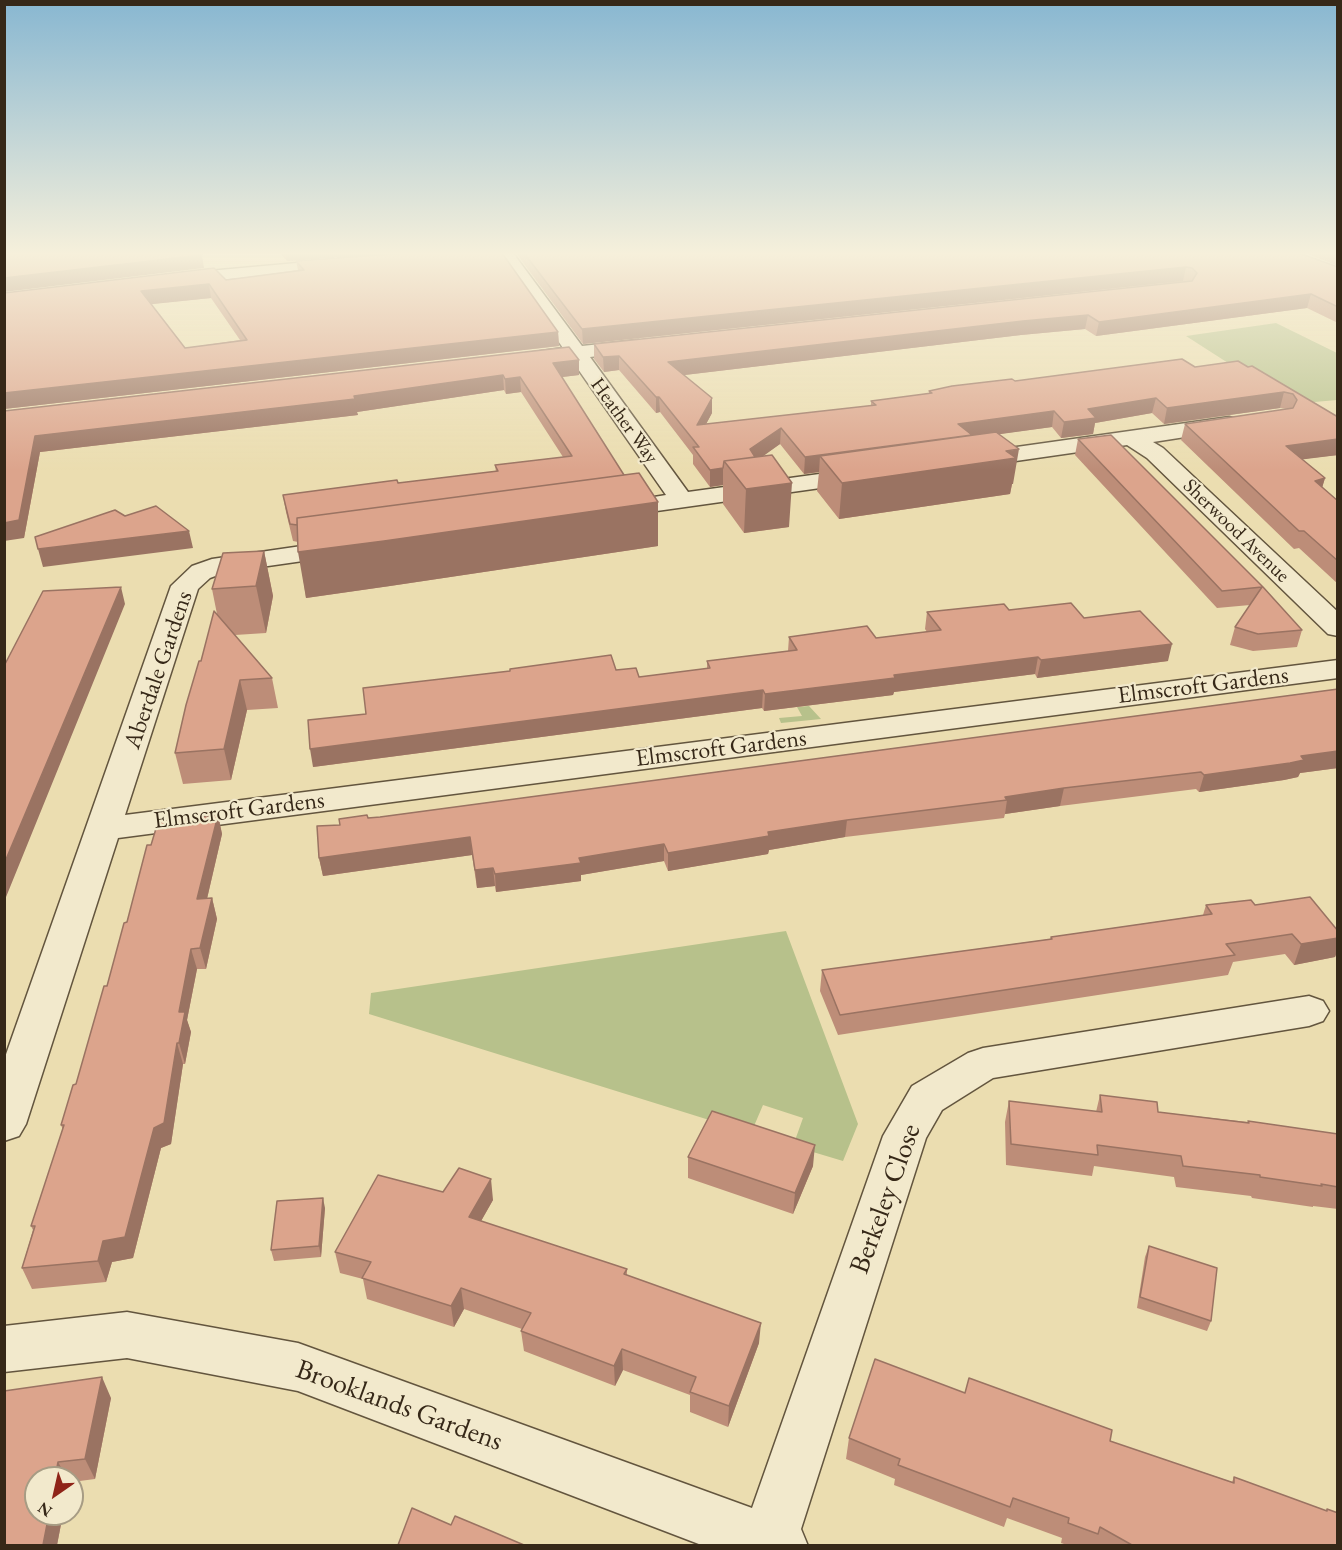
<!DOCTYPE html>
<style>
body{margin:0}
#map{position:relative;width:1342px;height:1550px;overflow:hidden;background:#ebddb0;font-family:"EB Garamond",serif}
canvas{display:block}
.frame{position:absolute;inset:0;border:6px solid #362818;pointer-events:none}
.north{position:absolute;left:24px;top:1466px;width:60px;height:60px;box-sizing:border-box;background:#f2e9cc;border:2px solid #a79c84;border-radius:50%;rotate:214deg;font-size:16px;font-weight:700;line-height:24px;text-align:center;color:#362818}
.north::after{content:'';display:block;margin:auto;width:21px;height:27px;background:#8f2418;clip-path:polygon(50% 0,100% 100%,50% 72%,0 100%)}
</style>
<div id="map">
<canvas width="1342" height="1550"></canvas>
<div class="frame"></div>
<div class="north">N</div>
</div>
<script>
const context = document.querySelector('canvas').getContext('2d');
context.lineJoin = 'round';
function fill(path, color) { context.fillStyle = color; context.fill(path, 'evenodd'); }
const shape = rows => new Path2D(rows.map(r => 'M' + r).join(''));
function stroke(path, color, width, dash) { context.strokeStyle = color; context.lineWidth = width; context.lineCap = dash ? 'butt' : 'round'; context.setLineDash(dash || []); context.stroke(path); }
function write(font, color, halo, rows, align = 'center') {
  context.font = font + ' "EB Garamond",serif'; context.lineWidth = 4.5; context.setLineDash([]); context.textBaseline = 'middle'; context.strokeStyle = halo; context.fillStyle = color; for (const [text, x, y, turn = 0] of rows) {
    context.save(); context.translate(x, y); context.rotate((+turn || 0) * Math.PI / 180); context.textAlign = isNaN(turn) ? turn : align; if (halo) context.strokeText(text, 0, 0); context.fillText(text, 0, 0); context.restore();
  }
}
const green = shape([
 [1276,323,1337,353,1337,400,1292,404,1186,336],
 [809,706,821,719,781,723,779,718,802,716,797,707],
 [786,931,858,1124,843,1161,793,1146,803,1118,763,1105,751,1133,369,1014,371,993]
]);
const minor = shape([
 [497,253,513,253,582,346,638,340,645,342,648,346,645,350,590,357,688,492,863,468,871,470,875,475,871,480,863,482,614,517,605,515,602,510,605,505,666,495,571,359,528,364,521,362,518,358,521,354,563,348,497,253],
 [341,259,347,260,350,264,347,268,175,284,169,283,166,279,169,275,175,274,341,259],
 [1229,417,1237,419,1240,424,1237,429,1153,442,1163,448,1338,612,1338,636,1328,634,1147,458,1127,445,974,467,966,465,962,460,966,455,974,453,1229,417],
 [343,540,352,542,356,548,352,554,226,572,210,578,198,589,125,815,1338,660,1338,678,118,838,26,1124,19,1136,4,1141,4,1060,171,586,192,566,212,559,343,540],
 [1309,996,1323,1001,1329,1011,1323,1021,1309,1026,993,1078,942,1110,926,1138,801,1529,808,1546,704,1546,298,1391,127,1358,4,1372,4,1326,127,1312,298,1343,752,1508,883,1136,912,1086,968,1053,983,1048,1309,996]
]);
const wall = shape([
 [280,253,394,253,287,261],
 [516,253,1299,253,1338,267,1338,323,1307,308,1096,336,1085,329,1021,335,684,375,712,398,712,413,706,424,871,406,871,401,929,394,929,391,1015,381,1195,367,1238,361,1338,417,1338,455,1302,459,1325,478,1322,487,1338,501,1338,584,1299,548,1294,549,1181,440,1185,424,1287,409,1280,408,1164,424,1152,413,1095,423,1093,434,1061,438,1052,427,999,434,1013,484,1012,484,1010,494,839,519,817,491,819,472,804,474,780,444,762,456,789,527,744,533,723,504,723,485,710,487,693,464,693,455,660,412,656,413,619,370,604,372,594,359,594,344,1186,281,583,344],
 [1305,253,1338,253,1338,266],
 [296,261,558,332,559,346,4,409,4,293,226,280,298,270],
 [211,298,240,340,185,348,151,304],
 [569,347,579,375,562,377,658,546,390,586,306,598,298,542,293,541,286,512,283,495,398,483,496,472,495,465,563,457,521,392,506,394,504,390,357,412,358,415,40,452,24,538,4,411],
 [1078,439,1263,587,1302,630,1297,647,1253,651,1230,645,1235,627,1250,605,1217,608,1075,455],
 [264,551,273,596,266,633,235,635,272,678,278,708,247,710,231,780,183,784,175,753,201,661,217,614,212,589],
 [1009,610,1084,618,1168,661,1037,678,1035,674,894,692,893,695,764,711,762,708,313,767,366,714,616,670,639,677,707,669,707,661,788,651,789,637,876,638,927,632,925,629,927,612],
 [1338,689,1338,768,1300,773,1298,777,1284,780,1199,792,1196,789,1060,806,1005,814,1004,818,845,837,769,850,768,854,668,871,664,861,581,875,581,881,496,892,495,886,477,888,472,855,323,876,319,858,340,825,368,818,380,817],
 [218,815,222,834,207,899,212,898,217,919,206,969,197,969,187,1020,191,1032,185,1064,183,1064,171,1144,161,1148,133,1258,112,1262,106,1282,32,1289,22,1268,33,1230,31,1226,63,1130,61,1125,76,1084,151,845],
 [1206,905,1255,905,1338,931,1338,950,1335,957,1294,965,1285,954,1233,962,1228,975,838,1035,820,991,822,970,1050,939,1051,937,1203,915],
 [1100,1095,1158,1112,1248,1122,1248,1121,1338,1134,1338,1209,1313,1206,1313,1207,1252,1198,1251,1196,1176,1187,1174,1177,1094,1166,1092,1176,1006,1165,1005,1122,1009,1101,1096,1112],
 [688,1157,813,1166,793,1214,688,1178],
 [443,1192,493,1200,481,1221,627,1269,627,1275,759,1343,728,1427,690,1412,690,1395,623,1370,615,1386,524,1351,521,1331,522,1329,464,1309,454,1327,367,1299,363,1279,340,1273,335,1252],
 [325,1208,321,1257,274,1261,271,1250],
 [1149,1246,1211,1321,1207,1331,1137,1308,1145,1257],
 [4,1391,111,1398,95,1479,72,1482,72,1478,36,1478,63,1514,57,1545,4,1545],
 [965,1393,1232,1482,1234,1477,1326,1511,1327,1509,1338,1545,1067,1545,1061,1543,1062,1538,1007,1518,1004,1527,894,1485,895,1479,846,1459,849,1438]
]);
const shadedWall = shape([
 [285,253,394,253,287,261],
 [202,255,204,268,4,292,4,278],
 [1186,267,1183,281,583,344,582,329],
 [209,284,211,298,144,305,141,291],
 [1311,294,1307,308,1096,336,1099,322],
 [1088,315,1085,329,1021,335,668,377,668,362,1023,321],
 [558,332,559,346,4,409,4,393],
 [619,356,619,370,604,372,603,357],
 [579,360,579,375,554,378,553,363],
 [503,375,504,390,357,412,358,415,40,452,24,538,4,541,4,523,35,436,354,396],
 [520,377,521,392,506,394,505,379],
 [1284,392,1280,408,1164,424,1167,408],
 [656,397,659,397,660,412,656,413],
 [712,398,712,413,697,441,697,425],
 [1156,398,1152,413,1095,423,1093,434,1061,438,1064,422,1088,409],
 [1054,411,1052,427,972,438,820,456,819,472,804,474,805,457,958,424],
 [781,428,780,444,751,465,750,449],
 [1338,439,1338,455,1282,462,1286,446],
 [1019,449,1013,484,1012,484,1010,494,839,519,842,483],
 [723,468,723,485,710,487,710,470],
 [1325,478,1320,495,1315,481],
 [792,483,789,527,744,533,746,489],
 [658,502,658,546,390,586,306,598,298,552],
 [189,531,193,548,43,567,38,549],
 [264,551,273,596,266,633,256,586],
 [121,587,125,604,4,902,4,864],
 [1172,644,1168,661,1037,678,1041,660],
 [1038,657,1035,674,894,692,893,695,764,711,765,694,894,675],
 [240,680,247,710,231,780,224,749],
 [763,690,762,708,313,767,310,749],
 [1338,751,1338,768,1300,773,1298,777,1284,780,1199,792,1204,775,1301,756],
 [1064,788,1060,806,1005,814,1007,800,1005,797],
 [218,815,222,834,202,920,197,899],
 [847,820,845,837,769,850,768,854,668,871,668,853,768,832],
 [470,837,472,855,323,876,319,858],
 [664,844,664,861,581,875,581,881,496,892,495,874,579,858],
 [493,868,495,886,477,888,475,870],
 [212,898,217,919,206,969,200,948],
 [1338,938,1338,950,1335,957,1294,965,1301,944],
 [191,949,197,969,187,1020,191,1032,185,1064,179,1043,179,1012],
 [177,1043,183,1064,171,1144,161,1148,133,1258,112,1262,106,1282,98,1261,103,1241],
 [815,1145,813,1166,793,1214,795,1193],
 [491,1179,493,1200,472,1237,469,1217],
 [323,1198,325,1208,321,1257,319,1246],
 [461,1288,464,1309,454,1327,451,1306],
 [761,1323,759,1343,728,1427,729,1406],
 [622,1349,623,1370,615,1386,614,1366],
 [102,1377,111,1398,95,1479,85,1459],
 [58,1462,67,1478,55,1478],
 [49,1514,63,1514,57,1545,43,1545]
]);
const building = shape([
 [4,253,200,253,202,255,4,278,4,253],
 [405,253,502,253,558,332,4,393,4,293,214,268,226,280,304,270,296,261,405,253],
 [209,284,247,340,185,348,141,291,209,284],
 [524,253,1299,253,1338,267,1338,307,1311,294,1099,322,1088,315,1023,321,668,362,712,398,697,425,876,405,871,401,932,393,929,391,952,386,1012,379,1015,381,1182,359,1195,367,1238,361,1248,367,1252,366,1338,417,1338,439,1286,446,1325,478,1315,481,1338,501,1338,561,1304,531,1299,531,1185,424,1293,408,1297,400,1293,394,1284,392,1167,408,1156,398,1088,409,1096,418,1064,422,1054,411,958,424,972,435,805,457,781,428,750,449,755,457,724,461,723,468,710,470,693,447,699,447,659,397,656,397,619,356,603,357,594,344,1192,281,1197,273,1192,268,1186,267,582,329,524,253],
 [569,347,579,360,553,363,624,475,297,518,297,525,290,524,283,495,397,480,398,483,498,471,495,465,572,456,520,377,505,379,503,375,354,396,355,399,35,436,19,520,4,523,4,411,569,347],
 [996,432,1019,449,1006,451,1016,458,842,483,820,456,996,432],
 [1111,435,1263,587,1302,630,1258,634,1235,627,1262,587,1222,591,1078,439,1111,435],
 [772,455,792,483,746,489,724,461,772,455],
 [639,473,658,502,384,541,298,552,297,518,639,473],
 [156,506,189,531,38,549,35,537,115,510,125,516,156,506],
 [264,551,256,586,212,589,223,553,264,551],
 [121,587,4,864,4,666,43,591,121,587],
 [1071,603,1084,618,1140,611,1172,644,1041,660,1038,657,894,675,895,678,765,694,763,690,310,749,308,720,366,714,363,688,510,671,510,669,611,655,616,670,636,668,639,677,710,668,707,661,797,650,789,637,867,626,876,638,941,630,927,612,1004,604,1009,610,1071,603],
 [214,611,272,678,240,680,224,749,175,753,186,705,199,661,201,661,214,611],
 [1338,689,1338,751,1301,756,1304,760,1290,763,1204,775,1201,772,1064,788,1005,797,1007,800,847,820,768,832,769,836,668,853,664,844,579,858,581,863,495,874,493,868,475,870,470,837,319,858,317,826,340,825,339,819,367,815,368,818,380,817,1338,689],
 [218,815,197,899,212,898,200,948,191,949,179,1012,185,1012,179,1043,177,1043,164,1123,154,1128,125,1237,103,1241,98,1261,22,1268,35,1226,31,1226,64,1125,61,1125,73,1085,76,1084,104,986,107,986,124,923,127,922,147,845,151,845,158,822,218,815],
 [1310,897,1338,931,1338,938,1301,944,1292,934,1226,944,1235,955,840,1015,822,970,1052,939,1051,937,1212,914,1206,905,1251,900,1255,905,1310,897],
 [1100,1095,1157,1102,1158,1112,1249,1123,1248,1121,1338,1134,1338,1187,1321,1184,1322,1186,1260,1177,1260,1175,1183,1166,1181,1156,1097,1145,1098,1155,1011,1144,1009,1101,1102,1112,1100,1095],
 [712,1111,815,1145,795,1193,688,1157,712,1111],
 [459,1168,491,1179,469,1217,627,1269,624,1274,761,1323,729,1406,690,1392,696,1377,622,1349,614,1366,521,1331,531,1313,461,1288,451,1306,362,1278,371,1262,335,1252,378,1175,443,1192,459,1168],
 [323,1198,319,1246,271,1250,277,1201,323,1198],
 [1149,1246,1217,1268,1211,1321,1140,1297,1149,1246],
 [875,1359,965,1393,969,1378,1112,1430,1110,1441,1234,1483,1234,1477,1327,1511,1327,1509,1338,1513,1338,1545,1132,1545,1100,1527,1098,1534,1068,1523,1069,1518,1013,1498,1010,1507,898,1465,900,1459,849,1438,875,1359],
 [102,1377,85,1459,58,1462,55,1478,36,1478,36,1514,49,1514,43,1545,4,1545,4,1391,102,1377],
 [412,1508,451,1525,455,1516,491,1531,524,1545,398,1545,412,1508]
]);
const farStreetnames = [
 ["Heather Way",624,421,54],
 ["Sherwood Avenue",1236,531,44]
];
const streetNames = [
 ["Aberdale Gardens",159,670,-71],
 ["Elmscroft Gardens",1203,686,-7],
 ["Elmscroft Gardens",721,749,-7],
 ["Elmscroft Gardens",239,811,-7]
];
const nearStreetnames = [
 ["Berkeley Close",886,1199,-70],
 ["Brooklands Gardens",399,1406,20]
];
fill(green, '#b7c18b');
stroke(minor, '#63553e', 3);
fill(minor, '#f2e9cc');
fill(wall, '#bd8d78');
fill(shadedWall, '#9a7362');
fill(building, '#dca48c');
stroke(building, '#9a7362', 1.5);
const sky = context.createLinearGradient(0, 0, 0, 470);
sky.addColorStop(0, '#88b7d1');
sky.addColorStop(0.54, '#f6f0db');
sky.addColorStop(1, '#f6f0db00');
context.fillStyle = sky;
context.fillRect(0, 0, 1342, 470);
write('20px', '#362818', '#f2e9cc', farStreetnames);
write('24px', '#362818', '#f2e9cc', streetNames);
write('28px', '#362818', '#f2e9cc', nearStreetnames);
</script>
